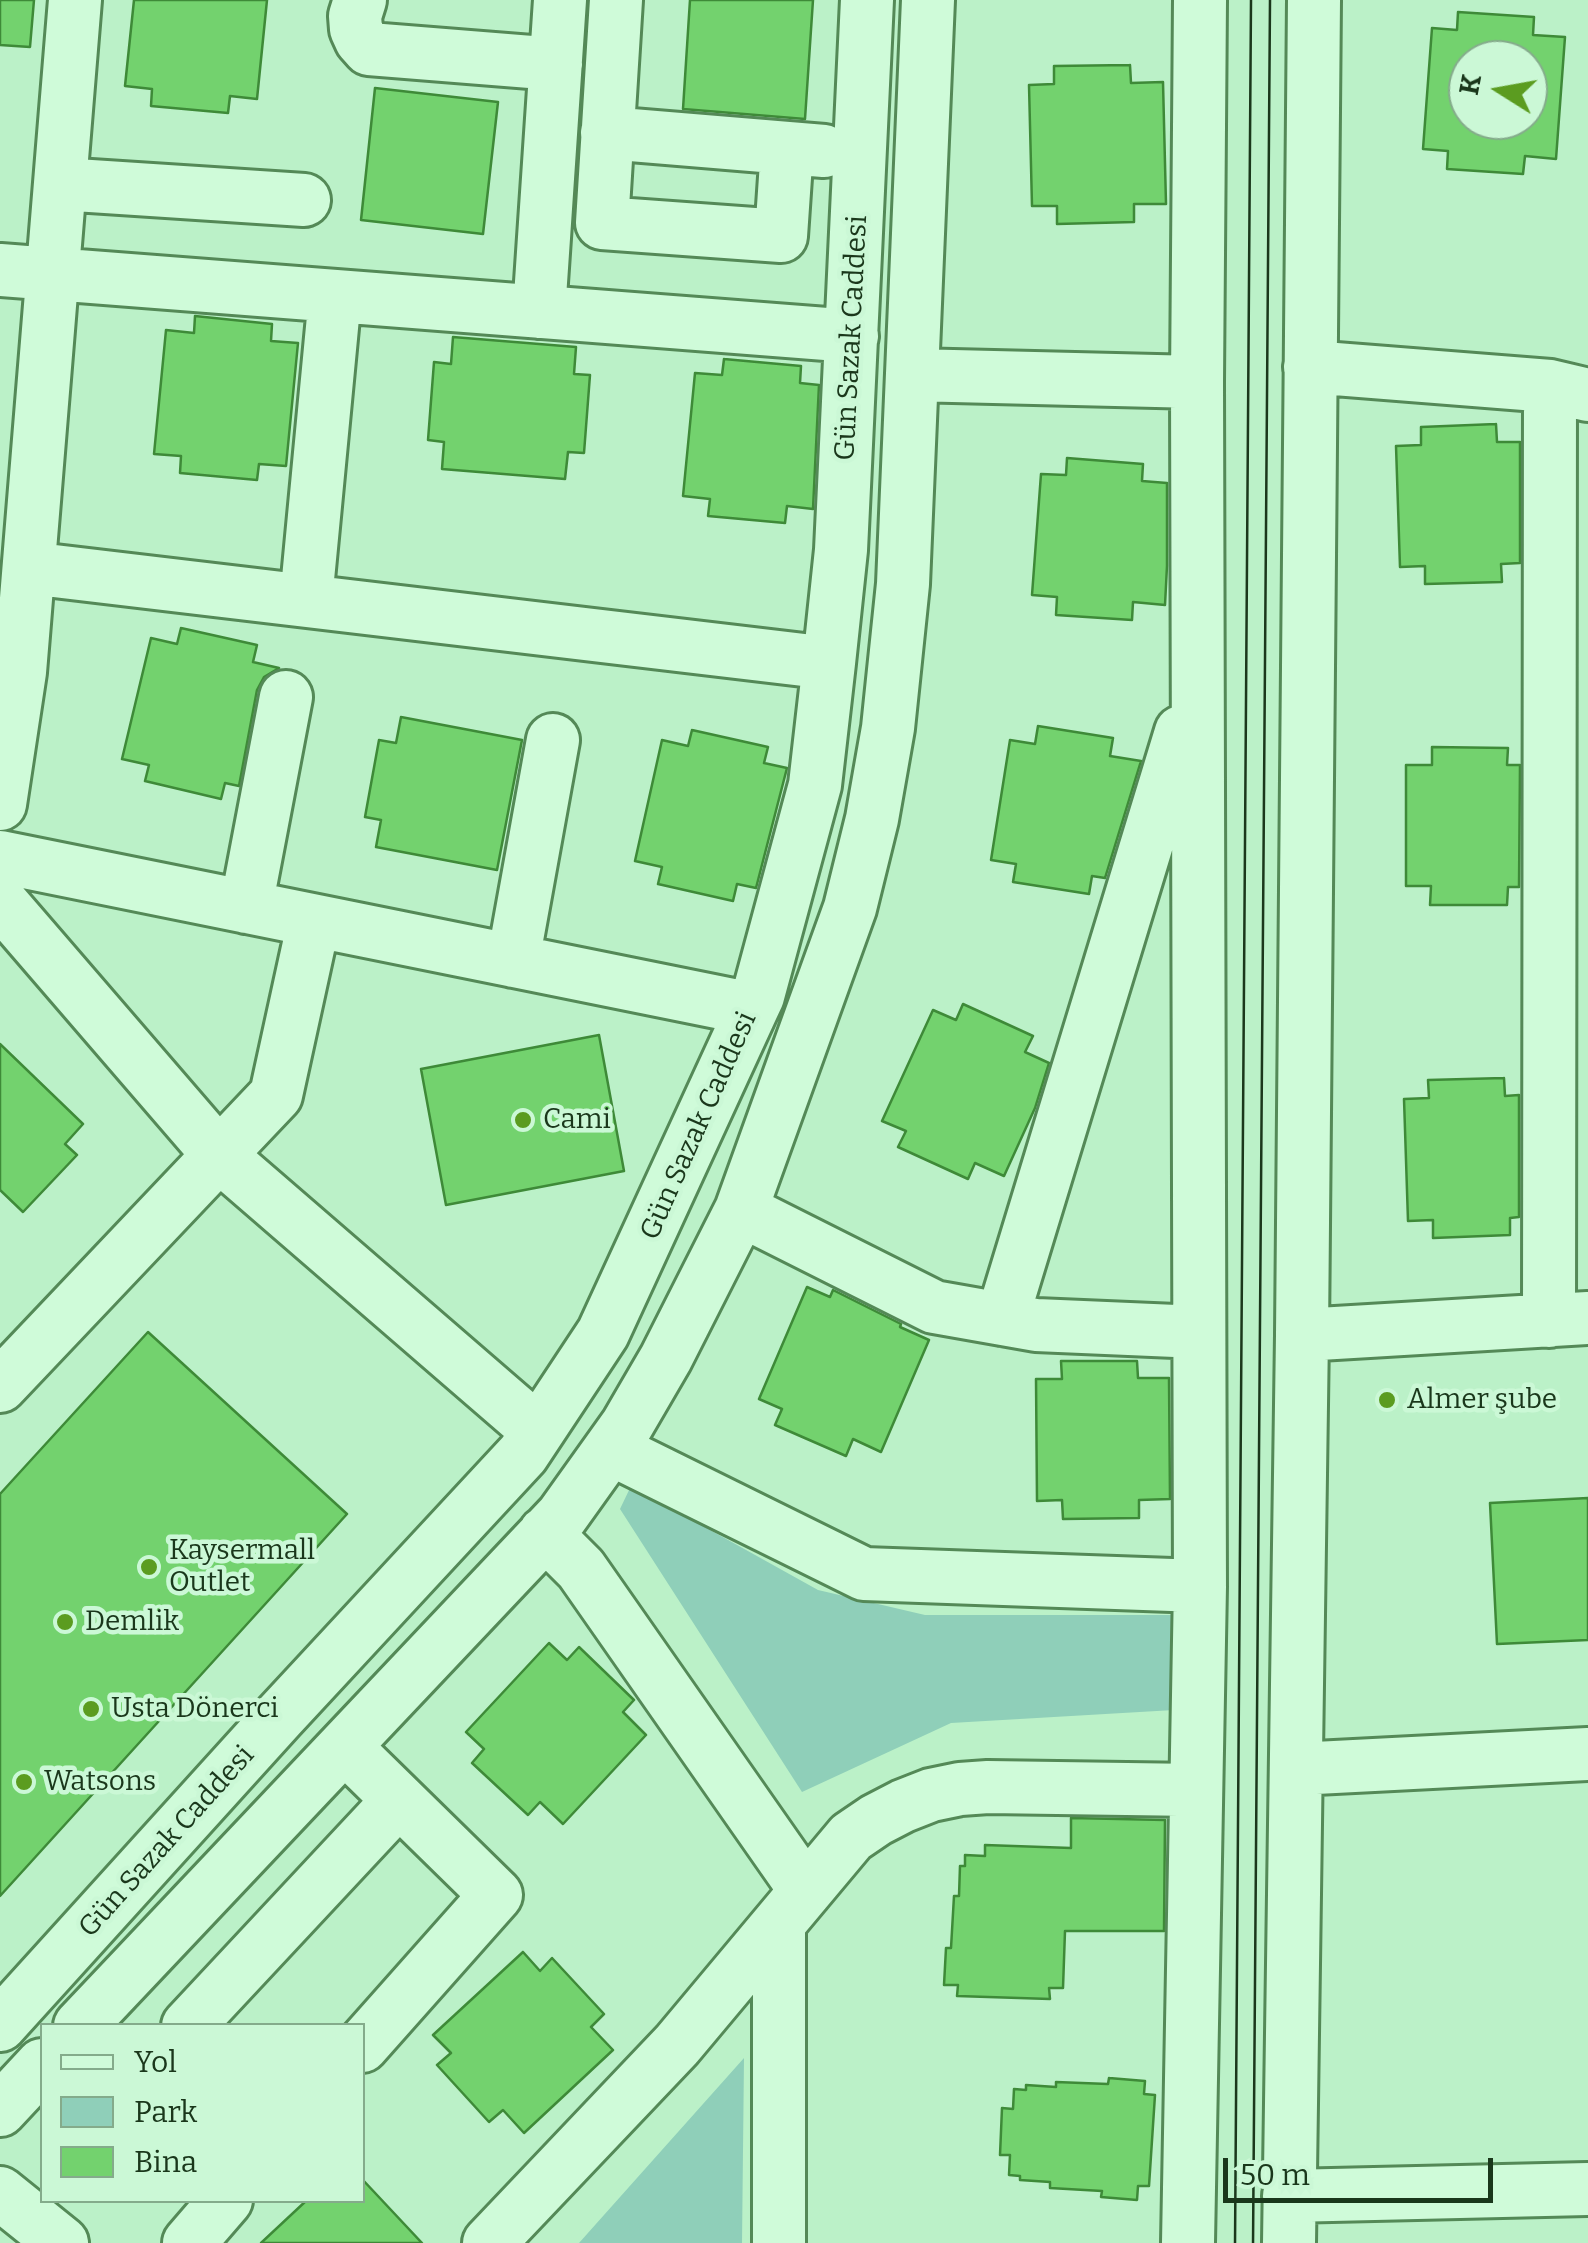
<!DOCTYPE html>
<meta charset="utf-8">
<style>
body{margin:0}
#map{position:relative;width:1588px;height:2243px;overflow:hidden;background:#bbf1c8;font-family:Bitter,serif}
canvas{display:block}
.legend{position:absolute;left:40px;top:2023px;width:325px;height:180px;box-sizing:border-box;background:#cbf8d6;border:2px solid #84ab8b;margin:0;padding:12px 18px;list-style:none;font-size:30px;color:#1a371b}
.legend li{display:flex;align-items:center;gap:20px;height:50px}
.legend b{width:50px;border:2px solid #84ab8b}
.north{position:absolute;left:1448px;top:40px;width:100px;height:100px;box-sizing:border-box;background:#cbf8d6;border:2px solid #84ab8b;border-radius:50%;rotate:281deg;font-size:28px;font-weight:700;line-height:40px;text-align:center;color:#1a371b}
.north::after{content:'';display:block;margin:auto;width:35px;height:45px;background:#5b9c20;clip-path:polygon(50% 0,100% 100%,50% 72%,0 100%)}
.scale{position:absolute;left:1223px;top:2158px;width:270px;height:45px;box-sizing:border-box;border:5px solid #1a371b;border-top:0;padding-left:12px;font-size:30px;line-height:35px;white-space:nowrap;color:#1a371b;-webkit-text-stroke:8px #cbf8d6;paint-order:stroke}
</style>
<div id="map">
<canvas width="1588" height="2243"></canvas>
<ul class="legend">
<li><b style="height:12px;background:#cffbd9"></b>Yol</li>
<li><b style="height:28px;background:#8fcfb9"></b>Park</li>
<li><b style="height:28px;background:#73d26e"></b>Bina</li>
</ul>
<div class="north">K</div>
<div class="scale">50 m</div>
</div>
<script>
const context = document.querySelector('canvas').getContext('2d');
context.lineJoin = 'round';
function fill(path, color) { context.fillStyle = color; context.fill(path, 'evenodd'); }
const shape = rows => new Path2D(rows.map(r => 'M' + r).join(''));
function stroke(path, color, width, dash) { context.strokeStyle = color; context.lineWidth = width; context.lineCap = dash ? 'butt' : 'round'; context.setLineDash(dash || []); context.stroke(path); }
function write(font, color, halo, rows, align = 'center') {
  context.font = font + ' Bitter,serif'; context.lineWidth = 9; context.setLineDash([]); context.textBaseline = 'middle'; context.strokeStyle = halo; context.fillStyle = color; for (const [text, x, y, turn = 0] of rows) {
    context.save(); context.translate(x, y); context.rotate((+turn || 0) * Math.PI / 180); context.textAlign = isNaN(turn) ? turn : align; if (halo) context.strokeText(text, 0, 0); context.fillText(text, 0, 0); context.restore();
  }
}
const green = shape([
 [631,1486,818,1590,925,1615,1174,1615,1174,1710,951,1723,802,1792,620,1509],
 [744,2058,742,2243,579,2243]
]);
const building = shape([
 [0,0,34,0,30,47,0,45,0,0],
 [134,0,267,0,257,99,230,96,228,113,151,106,152,89,125,86,134,0],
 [690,0,813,0,805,119,683,109,690,0],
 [1458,12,1534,17,1533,35,1565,37,1556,159,1525,156,1523,174,1447,169,1448,151,1423,149,1432,28,1457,30,1458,12],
 [1468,60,1528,60,1528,120,1468,120,1468,60],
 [1130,65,1131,83,1163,82,1166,204,1134,204,1134,222,1057,224,1057,206,1032,206,1029,85,1054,84,1054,66,1130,65],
 [375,88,498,102,483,234,361,220,375,88],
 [195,316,272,324,271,341,298,343,286,466,259,464,257,480,180,473,181,456,154,454,166,330,194,333,195,316],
 [453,337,576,347,574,374,590,375,584,453,568,452,565,479,442,469,444,442,428,440,434,362,451,364,453,337],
 [724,359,801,366,800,383,819,385,813,509,787,506,785,523,708,516,710,499,683,496,695,373,722,375,724,359],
 [1496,424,1497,442,1520,442,1520,563,1501,564,1502,582,1425,584,1425,566,1400,567,1396,446,1421,445,1421,427,1496,424],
 [1067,458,1143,464,1142,481,1167,483,1167,566,1165,605,1133,602,1132,620,1056,615,1057,597,1032,595,1041,474,1066,475,1067,458],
 [181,628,257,645,253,662,279,668,264,677,257,690,239,786,225,783,221,799,145,781,149,765,122,759,151,638,177,644,181,628],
 [401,717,522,740,497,870,376,847,381,820,365,817,379,740,396,743,401,717],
 [1038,726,1113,738,1110,756,1141,761,1105,878,1092,876,1089,894,1013,882,1016,864,991,860,1010,740,1035,744,1038,726],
 [692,730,768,747,764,763,787,768,756,888,737,884,733,901,658,884,662,867,635,861,662,740,688,746,692,730],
 [1432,747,1508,748,1507,765,1520,765,1519,887,1508,887,1507,905,1430,905,1431,886,1406,886,1406,765,1432,765,1432,747],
 [963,1004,1033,1036,1025,1052,1049,1063,1035,1108,1004,1176,975,1163,968,1179,898,1147,906,1131,882,1121,933,1010,956,1020,963,1004],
 [599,1035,624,1171,446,1205,421,1069,599,1035],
 [0,1044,83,1124,65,1144,77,1155,23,1212,0,1190,0,1044],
 [1504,1078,1505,1096,1519,1095,1519,1217,1510,1218,1510,1235,1433,1238,1433,1220,1408,1221,1404,1099,1429,1098,1428,1080,1504,1078],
 [807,1287,830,1297,833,1290,901,1324,900,1327,929,1340,881,1452,853,1439,846,1456,775,1425,782,1409,759,1399,807,1287],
 [148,1332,347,1514,0,1896,0,1494,148,1332],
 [1061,1361,1137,1361,1138,1378,1169,1378,1170,1499,1139,1500,1139,1518,1063,1519,1062,1500,1037,1501,1036,1379,1062,1379,1061,1361],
 [1588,1498,1588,1640,1497,1644,1490,1503,1588,1498],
 [549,1643,567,1660,579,1647,634,1700,623,1712,646,1735,563,1824,540,1802,528,1815,472,1763,484,1749,466,1732,549,1643],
 [1071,1818,1165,1820,1164,1931,1065,1931,1063,1988,1049,1988,1050,1999,957,1996,958,1985,944,1985,946,1948,951,1948,954,1896,959,1896,960,1866,965,1866,965,1855,985,1856,985,1845,1071,1848,1071,1818],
 [523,1952,540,1971,552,1958,604,2014,591,2027,613,2050,524,2133,503,2110,489,2122,437,2065,451,2053,433,2035,523,1952],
 [1109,2078,1145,2081,1144,2094,1155,2095,1149,2186,1138,2186,1137,2200,1101,2197,1102,2191,1050,2188,1050,2182,1020,2180,1020,2176,1009,2175,1010,2155,1000,2155,1002,2108,1013,2109,1014,2089,1026,2090,1026,2085,1056,2087,1056,2082,1108,2084,1109,2078],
 [362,2179,422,2243,261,2243,307,2200,362,2200,362,2179]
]);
const minor = shape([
 [360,0,355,16,356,29,361,40,369,49,556,64],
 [616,0,602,223,781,236,787,148],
 [607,133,824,151],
 [60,184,304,200],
 [0,270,852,336],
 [539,312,560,0],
 [1310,367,1550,386,1588,395],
 [912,375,1197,382],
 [29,568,829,663],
 [306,600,335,296],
 [0,804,20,672,75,0],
 [0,857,752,1009],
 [0,901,219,1155,538,1431],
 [246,907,286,697],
 [513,961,553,740],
 [741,1210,934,1307,1036,1325,1199,1332],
 [1002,1319,1181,732],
 [1549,1321,1550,386],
 [1302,1335,1588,1318],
 [0,1386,276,1095,314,921],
 [611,1449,864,1574,1200,1586],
 [545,1533,581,1569,806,1891],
 [345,1747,496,1895,362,2046],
 [1296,1769,1588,1754],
 [0,2025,279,1717,523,1454,603,1333,752,1009,758,996,815,785,829,663,841,550,867,0],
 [80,2026,562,1516,627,1425,666,1358,741,1210,850,908,872,819,888,728,903,584,928,0],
 [188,2026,399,1800],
 [0,2110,42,2065],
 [0,2193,62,2243],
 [1289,2196,1588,2189],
 [189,2243,226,2200],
 [489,2243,677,2045,851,1837,876,1820,903,1806,931,1795,960,1789,988,1787,1196,1790],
 [779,2243,779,1923],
 [1188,2243,1200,1586,1197,382,1200,0],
 [1289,2243,1302,1335,1314,0]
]);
const tram = shape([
 [1235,2243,1251,0],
 [1253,2243,1270,0]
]);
const markers = [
 [523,1120,10,"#5b9c20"],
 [1387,1400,10,"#5b9c20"],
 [149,1567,10,"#5b9c20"],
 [65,1622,10,"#5b9c20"],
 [91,1709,10,"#5b9c20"],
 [24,1782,10,"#5b9c20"]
];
const streetNames = [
 ["Gün Sazak Caddesi",852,338,-87],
 ["Gün Sazak Caddesi",699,1126,-66],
 ["Gün Sazak Caddesi",167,1842,-48]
];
const poiNames = [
 ["Cami",543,1120],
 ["Almer şube",1407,1400],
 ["Kaysermall",169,1551],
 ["Outlet",169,1583],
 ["Demlik",85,1622],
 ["Usta Dönerci",111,1709],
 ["Watsons",44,1782]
];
fill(green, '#8fcfb9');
fill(building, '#73d26e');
stroke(building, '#3e8a38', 2.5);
stroke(minor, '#548957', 58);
stroke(minor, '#cffbd9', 52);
stroke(tram, '#1a371b', 2.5);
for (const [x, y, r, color] of markers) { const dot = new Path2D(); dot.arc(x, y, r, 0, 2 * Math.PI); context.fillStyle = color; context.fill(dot); stroke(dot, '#cbf8d6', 4); }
write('28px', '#1a371b', '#cbf8d6', streetNames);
write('28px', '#1a371b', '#cbf8d6', poiNames, 'left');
</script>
